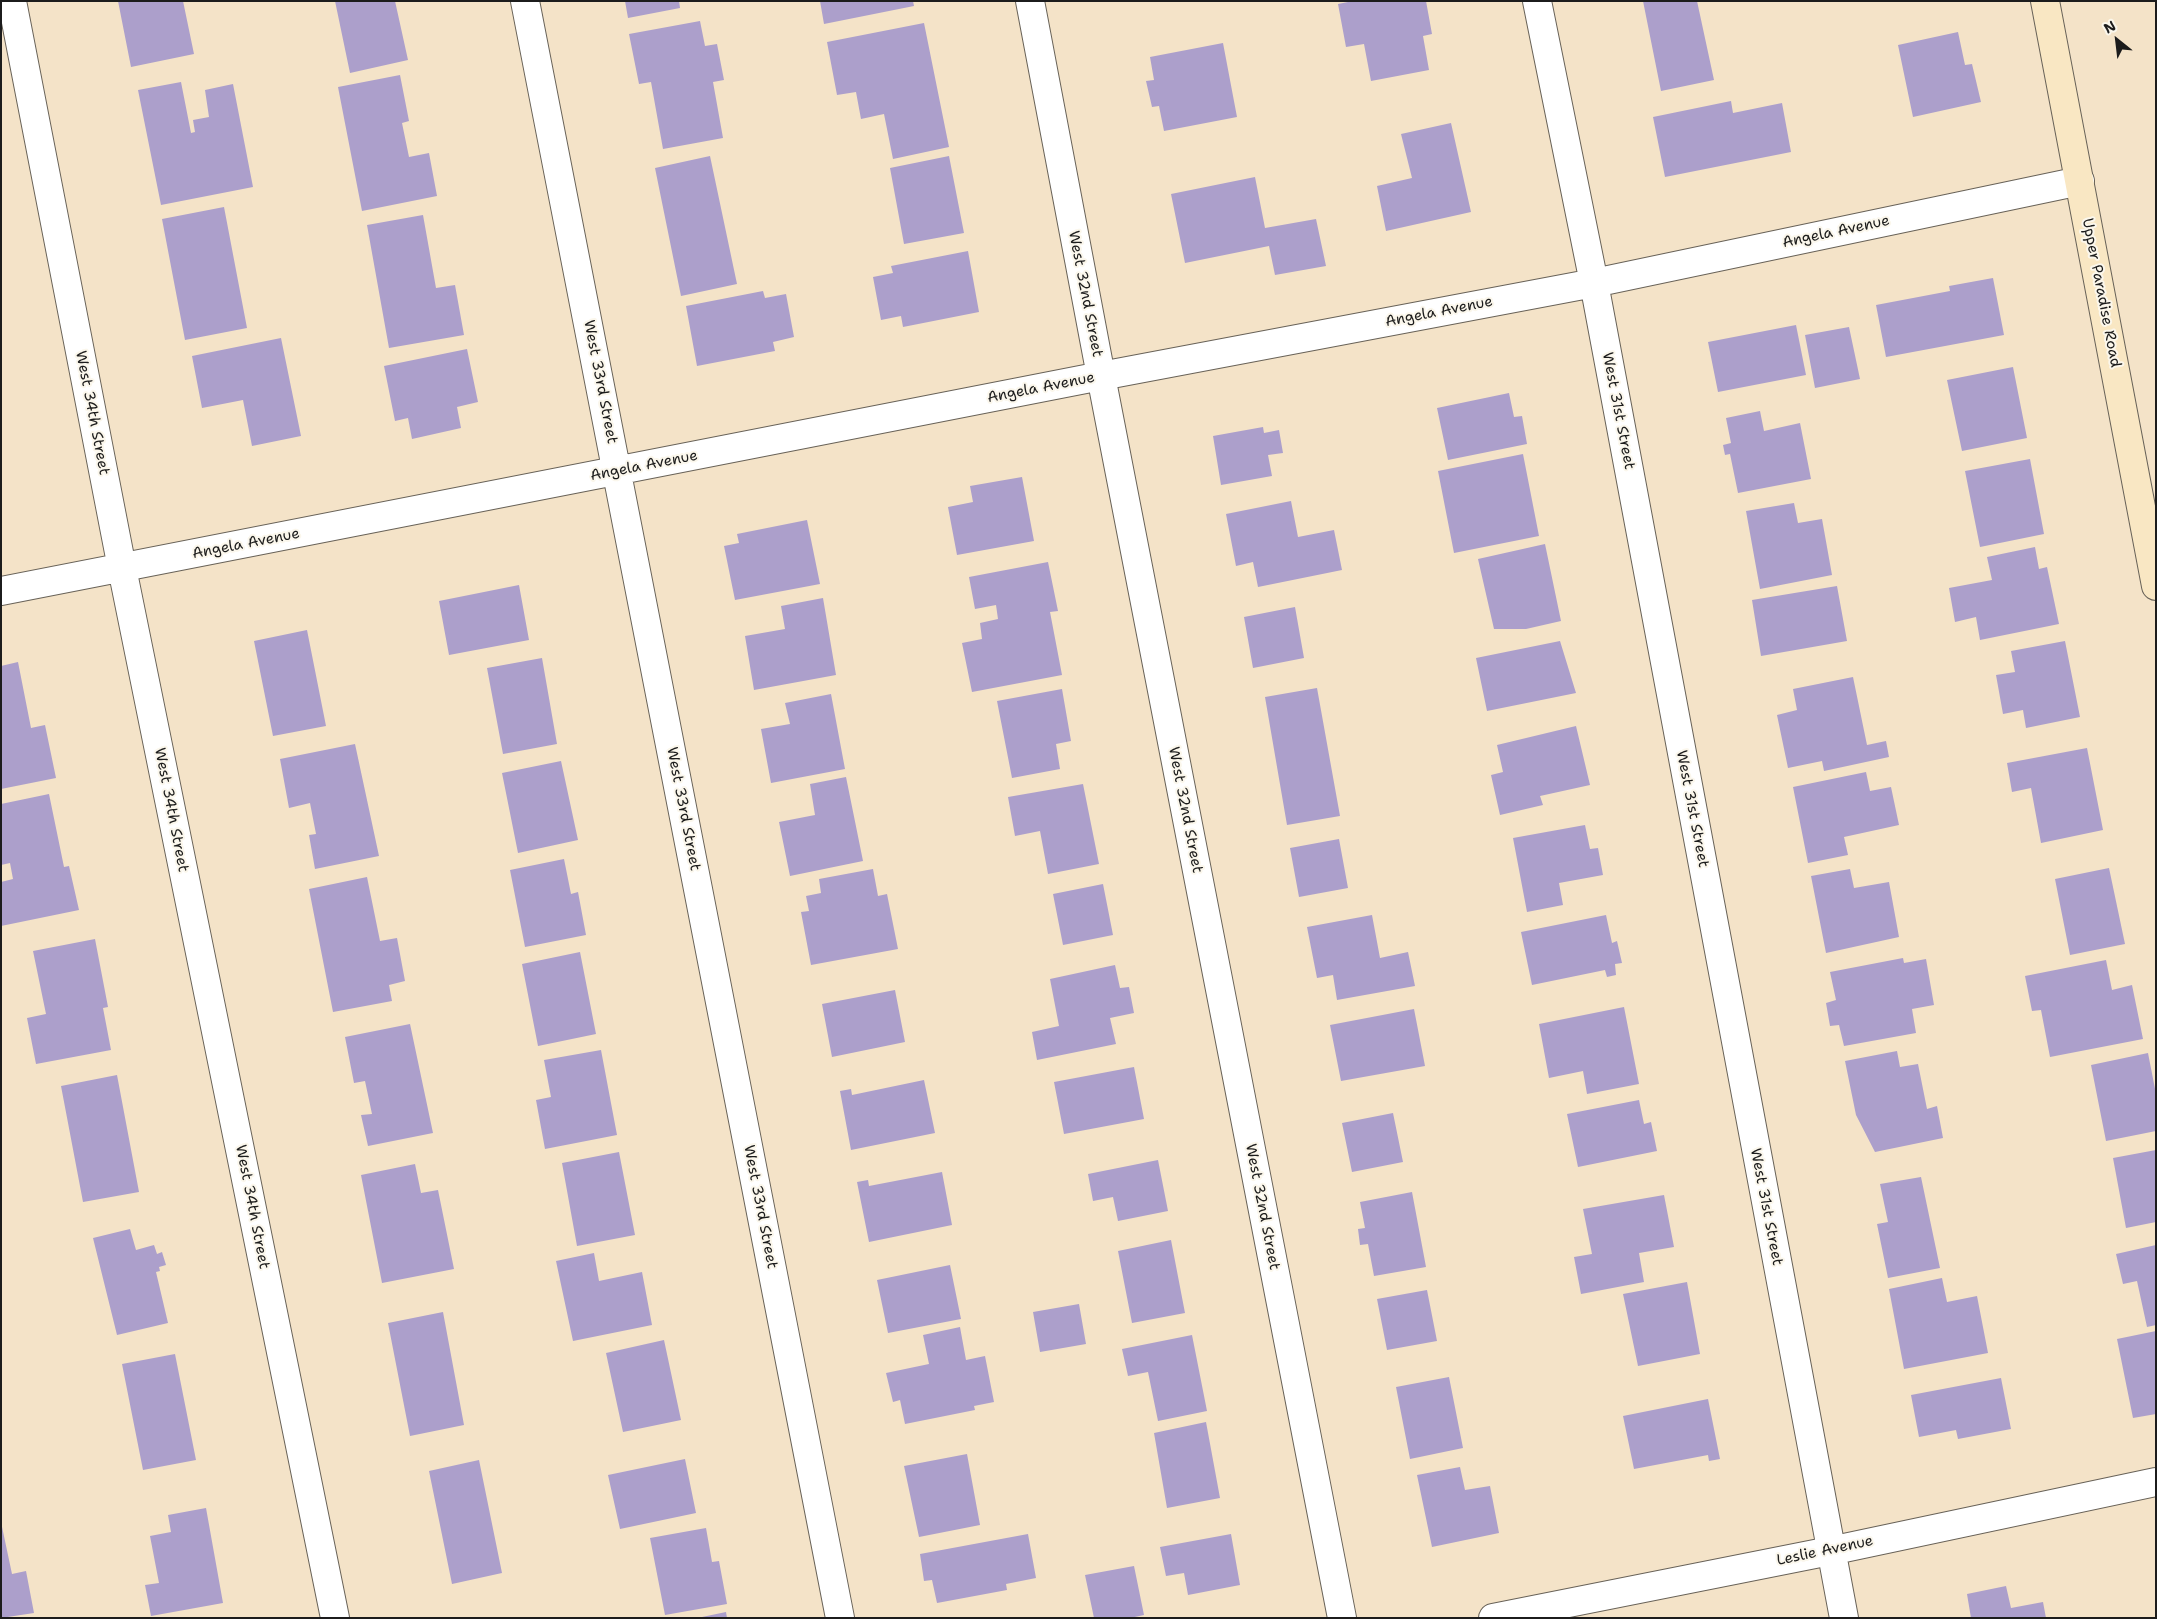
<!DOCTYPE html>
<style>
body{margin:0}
#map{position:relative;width:2157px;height:1619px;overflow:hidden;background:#f4e3c8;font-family:"Shantell Sans",sans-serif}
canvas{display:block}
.frame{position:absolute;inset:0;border:2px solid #1c1c1c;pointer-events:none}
.north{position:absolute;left:2092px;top:15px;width:50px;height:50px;-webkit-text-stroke:4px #fbf7ec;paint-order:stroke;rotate:331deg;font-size:14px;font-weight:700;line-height:20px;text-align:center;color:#1c1c1c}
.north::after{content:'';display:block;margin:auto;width:18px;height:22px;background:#1c1c1c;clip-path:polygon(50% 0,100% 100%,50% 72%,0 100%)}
</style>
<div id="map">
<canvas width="2157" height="1619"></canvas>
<div class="frame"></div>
<div class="north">N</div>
</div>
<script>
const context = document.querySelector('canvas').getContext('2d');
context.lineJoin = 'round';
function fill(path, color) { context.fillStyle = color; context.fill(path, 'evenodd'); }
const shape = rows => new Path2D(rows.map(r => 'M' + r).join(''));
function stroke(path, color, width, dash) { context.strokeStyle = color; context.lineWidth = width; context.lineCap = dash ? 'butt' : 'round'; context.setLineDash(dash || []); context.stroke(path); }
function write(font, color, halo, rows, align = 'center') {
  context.font = font + ' "Shantell Sans",sans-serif'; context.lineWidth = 4; context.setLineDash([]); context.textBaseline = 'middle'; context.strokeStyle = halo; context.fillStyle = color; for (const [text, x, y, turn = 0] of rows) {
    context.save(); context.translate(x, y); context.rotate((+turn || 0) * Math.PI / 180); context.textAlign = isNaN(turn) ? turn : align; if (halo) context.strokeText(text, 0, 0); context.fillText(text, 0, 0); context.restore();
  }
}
const building = shape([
 [118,1,183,1,194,54,131,67],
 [335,1,395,1,408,60,350,73],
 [625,1,679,1,680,8,628,18],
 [820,1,913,1,914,6,824,24],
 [1353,1,1426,1,1432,34,1423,36,1429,70,1371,81,1364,44,1346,47,1338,4],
 [1643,1,1697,1,1714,80,1661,91],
 [700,21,705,46,717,44,724,80,713,82,723,138,663,149,651,82,639,84,629,34],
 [924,23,949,147,893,159,884,114,861,119,856,92,837,95,827,42],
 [1958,32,1965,65,1972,64,1981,102,1913,117,1898,45],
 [1223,43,1237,117,1164,131,1159,106,1152,107,1146,81,1154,80,1150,57],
 [400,75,409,121,402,123,409,157,429,153,437,196,362,211,338,87],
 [181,82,191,133,195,132,193,120,209,117,205,90,233,84,253,187,161,205,138,90],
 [1731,101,1733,113,1782,103,1791,152,1665,177,1653,117],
 [1451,123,1471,212,1386,231,1377,186,1412,178,1401,134],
 [710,156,737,284,681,296,655,168],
 [949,156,964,233,904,244,890,168],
 [1255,177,1265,228,1316,219,1326,266,1275,275,1269,246,1185,263,1171,194],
 [224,207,247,328,185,340,162,219],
 [423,215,436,288,455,285,464,335,389,348,367,225],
 [968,251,979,312,903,327,901,316,881,320,873,277,893,273,891,266],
 [1993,278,2004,335,1886,357,1876,305,1950,291,1949,286],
 [763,291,765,298,786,294,794,337,773,342,775,351,697,366,686,306],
 [1796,325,1806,375,1718,392,1708,342],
 [1849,327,1860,379,1815,388,1805,335],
 [281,338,301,436,252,446,243,400,202,408,192,356],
 [467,349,478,402,457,407,461,428,412,439,408,418,395,421,384,366],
 [2013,367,2027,438,1962,451,1947,380],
 [1509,393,1514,417,1522,416,1527,444,1448,460,1437,408],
 [1760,411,1764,431,1800,423,1811,479,1738,493,1730,454,1725,455,1723,445,1731,443,1726,418],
 [1263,427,1264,433,1279,430,1283,453,1268,455,1272,476,1221,485,1213,436],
 [1523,454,1539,536,1454,553,1438,471],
 [2030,459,2044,534,1980,547,1965,471],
 [1022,477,1034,541,957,555,948,507,973,502,970,486],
 [1291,501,1298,537,1334,530,1342,570,1258,587,1253,562,1236,566,1226,514],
 [1794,503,1798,523,1822,519,1832,575,1760,589,1746,511],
 [807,520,820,584,735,600,724,546,739,543,737,534],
 [1545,544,1561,621,1526,629,1494,629,1478,559],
 [2035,547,2039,569,2047,567,2059,624,1980,640,1976,617,1955,622,1949,588,1992,580,1987,557],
 [1048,562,1058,611,1050,612,1062,675,972,692,962,643,982,639,980,623,998,619,996,605,975,609,969,577],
 [519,585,529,640,449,655,439,601],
 [1837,586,1847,641,1761,656,1752,600],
 [823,598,836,675,754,690,745,636,785,629,781,606],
 [1295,607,1304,658,1253,668,1244,617],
 [307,630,326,726,273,736,254,641],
 [1560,641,1576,693,1487,711,1476,658],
 [2065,641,2080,717,2026,728,2023,710,2003,714,1996,675,2015,672,2011,651],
 [542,658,557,744,503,754,487,668],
 [18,662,31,728,45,725,56,778,1,789,1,666],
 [1853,677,1867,745,1886,741,1889,757,1824,771,1822,761,1788,768,1777,715,1797,710,1793,689],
 [1317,688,1340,816,1287,825,1265,697],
 [1062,689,1071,741,1056,744,1060,769,1012,778,997,701],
 [831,694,845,769,771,783,761,729,790,724,785,703],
 [1576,726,1590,785,1540,796,1543,805,1500,815,1491,775,1503,772,1497,745],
 [355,744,379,856,315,869,309,835,316,834,310,803,289,808,280,759],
 [2087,748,2103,830,2041,843,2031,788,2012,792,2007,763],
 [561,761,578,840,518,853,502,773],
 [1866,772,1870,791,1891,787,1899,825,1844,837,1848,855,1808,863,1793,787],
 [846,777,863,861,790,876,779,822,815,815,810,784],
 [1083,784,1099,864,1048,874,1040,831,1015,836,1008,797],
 [49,794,64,867,69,866,79,910,1,926,1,882,13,879,10,863,1,865,1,804],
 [1585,825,1590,849,1598,848,1603,875,1559,883,1563,905,1527,912,1513,838],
 [1339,839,1348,888,1299,897,1290,848],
 [564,859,571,894,578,892,586,935,525,947,510,870],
 [2109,868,2125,944,2070,955,2055,879],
 [873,869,878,896,887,894,898,949,811,965,801,912,809,911,806,896,821,893,819,879],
 [1850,869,1854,888,1889,882,1899,937,1826,953,1811,876],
 [367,877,380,941,397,938,405,981,389,985,392,1001,333,1012,309,889],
 [1103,884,1113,935,1063,945,1053,894],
 [1372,915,1380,958,1408,952,1415,986,1337,1000,1333,975,1317,978,1307,927],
 [1606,915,1612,943,1617,941,1622,963,1615,964,1616,975,1607,977,1605,970,1532,985,1521,932],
 [95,939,108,1007,103,1008,111,1050,36,1064,27,1018,46,1014,33,951],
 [580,952,596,1034,538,1046,522,964],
 [1903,958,1904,963,1926,959,1934,1005,1912,1009,1916,1033,1844,1046,1839,1025,1830,1026,1826,1003,1836,1000,1830,972],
 [2106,960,2112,990,2132,985,2143,1039,2050,1057,2041,1010,2032,1011,2025,976],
 [1115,965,1120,988,1129,987,1134,1013,1110,1018,1116,1044,1037,1060,1032,1032,1059,1026,1050,979],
 [895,990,905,1042,832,1057,822,1004],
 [1624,1007,1639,1084,1587,1094,1583,1071,1549,1078,1539,1024],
 [1414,1009,1425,1066,1341,1081,1330,1025],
 [410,1024,433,1133,368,1146,361,1115,372,1114,365,1081,354,1083,345,1037],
 [601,1050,617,1135,545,1149,536,1100,551,1097,544,1060],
 [1897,1051,1900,1067,1918,1064,1927,1109,1937,1106,1943,1138,1875,1152,1856,1115,1845,1061],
 [2148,1053,2156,1094,2156,1131,2106,1141,2091,1065],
 [1134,1067,1144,1119,1064,1134,1054,1082],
 [117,1075,139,1192,83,1202,61,1086],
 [924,1080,935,1133,851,1150,840,1091,851,1089,852,1095],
 [1639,1100,1644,1124,1651,1122,1657,1151,1578,1167,1567,1114],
 [1393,1113,1403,1162,1352,1172,1342,1123],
 [2156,1150,2156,1222,2126,1228,2113,1158],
 [619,1152,635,1235,577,1246,562,1163],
 [1158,1160,1168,1211,1118,1221,1113,1197,1093,1201,1088,1174],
 [415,1164,421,1193,438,1190,454,1269,382,1283,361,1175],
 [942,1172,952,1225,869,1242,857,1182,868,1180,869,1186],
 [1921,1177,1940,1268,1888,1278,1877,1224,1888,1222,1880,1184],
 [1412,1192,1426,1267,1374,1276,1368,1244,1360,1245,1358,1229,1365,1228,1360,1202],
 [1664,1195,1674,1247,1639,1253,1644,1282,1581,1294,1574,1257,1592,1254,1583,1209],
 [130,1229,136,1250,154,1245,157,1254,162,1252,166,1265,159,1267,160,1271,156,1272,168,1323,117,1335,93,1238],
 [1171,1240,1185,1313,1132,1323,1118,1251],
 [2156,1245,2156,1325,2147,1327,2137,1281,2123,1284,2116,1254],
 [594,1253,599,1281,642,1272,652,1325,573,1341,556,1261],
 [950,1265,961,1319,888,1333,877,1280],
 [1942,1278,1947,1302,1977,1296,1988,1353,1904,1369,1889,1289],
 [1687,1282,1700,1354,1638,1366,1623,1294],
 [1427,1290,1437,1341,1387,1350,1377,1299],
 [1079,1304,1086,1344,1040,1352,1033,1312],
 [443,1312,464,1425,410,1436,388,1323],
 [960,1327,966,1360,985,1356,994,1402,974,1406,975,1410,905,1424,900,1400,893,1402,886,1373,929,1364,923,1335],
 [2156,1331,2156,1414,2133,1418,2117,1339],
 [1192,1335,1207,1411,1158,1421,1148,1372,1128,1376,1122,1349],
 [664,1340,681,1420,623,1432,606,1353],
 [175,1354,196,1460,143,1470,122,1364],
 [1449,1377,1463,1448,1410,1459,1396,1387],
 [2001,1378,2011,1429,1958,1439,1956,1430,1919,1437,1911,1395],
 [1708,1399,1720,1459,1709,1461,1708,1455,1634,1469,1623,1416],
 [1206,1422,1220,1498,1167,1508,1154,1433],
 [967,1454,980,1525,919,1537,904,1466],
 [685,1459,696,1513,620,1529,608,1475],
 [479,1460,502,1573,452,1584,429,1471],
 [1460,1467,1465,1490,1490,1486,1499,1533,1432,1547,1417,1475],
 [206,1508,223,1603,151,1616,145,1585,159,1583,150,1536,171,1532,168,1515],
 [1,1522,12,1574,26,1571,34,1613,1,1618],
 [706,1528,712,1562,719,1561,727,1604,665,1615,650,1538],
 [1028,1534,1036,1578,1006,1584,1007,1590,937,1603,932,1580,924,1581,920,1554],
 [1231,1534,1240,1585,1188,1595,1184,1573,1166,1576,1160,1547],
 [1134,1566,1144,1615,1130,1618,1094,1618,1085,1575],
 [2006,1586,2011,1608,2043,1602,2046,1618,1971,1618,1967,1594],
 [726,1612,727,1618,702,1618,702,1617]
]);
const street = shape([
 [12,1,122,568,335,1618],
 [525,1,840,1618],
 [1030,1,1101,376,1342,1618],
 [1537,1,1594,283,1844,1618],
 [1,591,1101,376,1594,283,2080,181],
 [1493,1618,1830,1551,2156,1482]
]);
const secondary = shape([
 [2045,1,2156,586]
]);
const streetNames = [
 ["Angela Avenue",1836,232,-12],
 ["Upper Paradise Road",2101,293,79],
 ["West 32nd Street",1085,294,79],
 ["Angela Avenue",1439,312,-11],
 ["West 33rd Street",600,382,79],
 ["Angela Avenue",1041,388,-11],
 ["West 31st Street",1618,411,79],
 ["West 34th Street",92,413,79],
 ["Angela Avenue",644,466,-11],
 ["Angela Avenue",246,544,-11],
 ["West 33rd Street",683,809,79],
 ["West 31st Street",1692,809,79],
 ["West 34th Street",171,810,79],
 ["West 32nd Street",1185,810,79],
 ["West 34th Street",252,1207,79],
 ["West 33rd Street",760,1207,79],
 ["West 32nd Street",1262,1207,79],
 ["West 31st Street",1766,1207,79],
 ["Leslie Avenue",1825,1551,-12]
];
fill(building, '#ac9fcb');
stroke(street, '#686258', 30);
stroke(secondary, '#686258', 30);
stroke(street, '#fff', 28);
stroke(secondary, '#f9e7c3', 28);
write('15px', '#1c1c1c', '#fbf7ec', streetNames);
</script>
